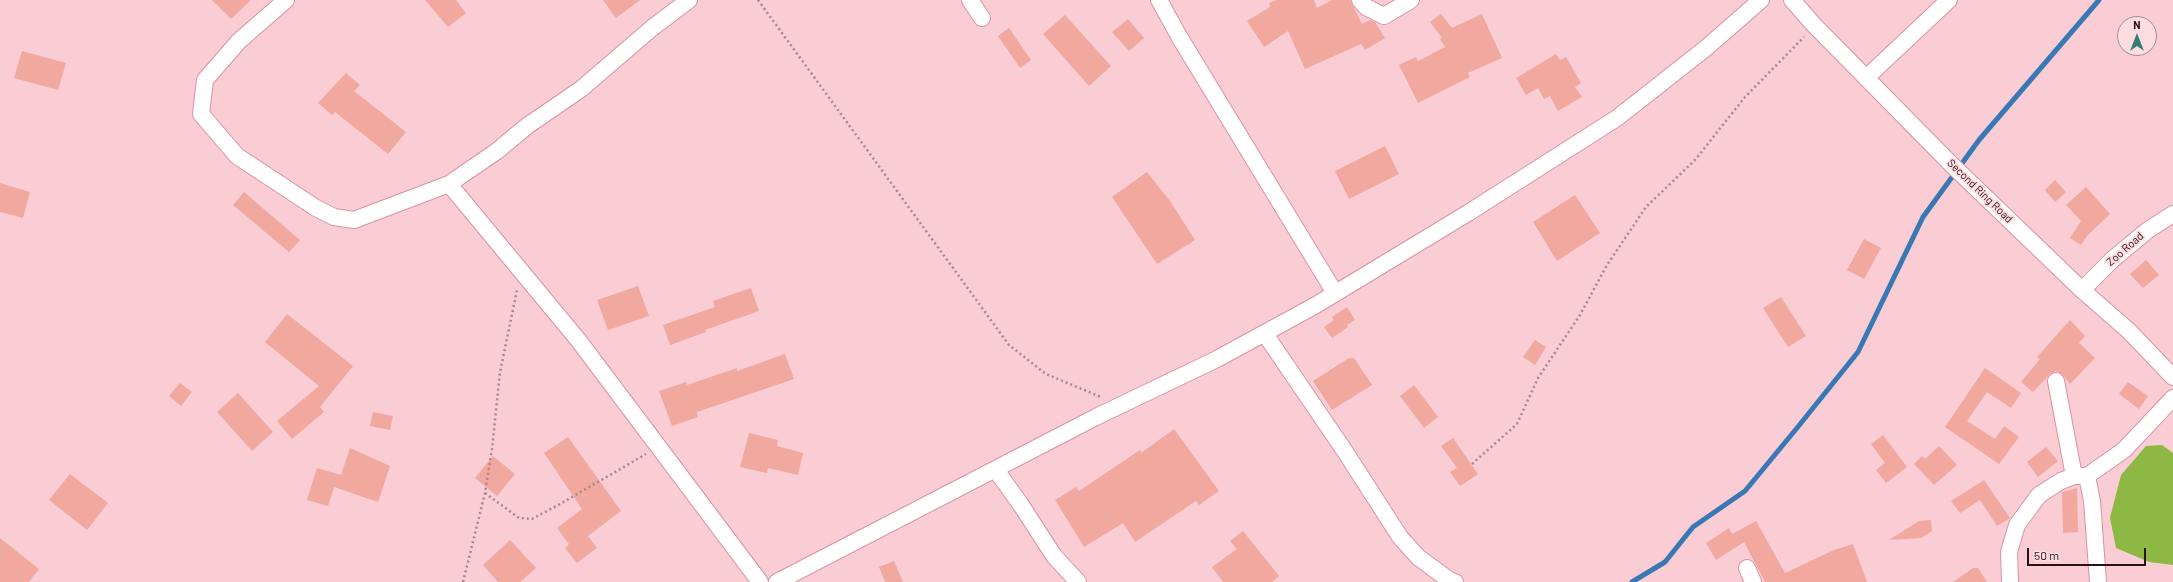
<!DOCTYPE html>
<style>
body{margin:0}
#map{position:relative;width:2173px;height:582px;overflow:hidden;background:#faccd3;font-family:Barlow,sans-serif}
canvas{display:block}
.north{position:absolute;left:2117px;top:16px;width:40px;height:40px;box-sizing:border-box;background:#fddde2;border:1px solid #a98b90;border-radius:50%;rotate:0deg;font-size:11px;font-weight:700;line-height:16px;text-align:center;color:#2b1016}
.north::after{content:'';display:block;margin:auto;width:14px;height:18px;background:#367d76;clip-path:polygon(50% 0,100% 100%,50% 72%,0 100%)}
.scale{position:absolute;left:2027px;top:548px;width:119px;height:18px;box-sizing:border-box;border:2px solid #2b1016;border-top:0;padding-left:5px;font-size:12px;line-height:14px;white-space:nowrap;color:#2b1016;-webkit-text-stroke:3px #fddde2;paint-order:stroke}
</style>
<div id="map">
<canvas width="2173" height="582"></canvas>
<div class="north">N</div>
<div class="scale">50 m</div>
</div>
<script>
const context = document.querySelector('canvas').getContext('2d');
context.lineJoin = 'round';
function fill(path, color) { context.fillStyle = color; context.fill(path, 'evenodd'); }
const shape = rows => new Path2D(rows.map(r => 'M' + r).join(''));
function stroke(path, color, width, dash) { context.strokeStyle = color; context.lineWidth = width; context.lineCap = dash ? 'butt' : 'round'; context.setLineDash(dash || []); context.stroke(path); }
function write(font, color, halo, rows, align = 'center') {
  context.font = font + ' Barlow,sans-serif'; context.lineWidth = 4; context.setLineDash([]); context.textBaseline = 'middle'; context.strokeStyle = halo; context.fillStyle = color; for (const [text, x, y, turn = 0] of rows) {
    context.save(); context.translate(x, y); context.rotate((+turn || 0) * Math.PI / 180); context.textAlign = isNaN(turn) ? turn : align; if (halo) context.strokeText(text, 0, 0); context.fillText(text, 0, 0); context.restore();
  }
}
const green = shape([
 [2162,445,2173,453,2173,565,2149,562,2116,548,2110,518,2121,475,2146,446]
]);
const stream = shape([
 [1632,582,1665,562,1693,527,1745,491,1797,428,1858,352,1923,217,1979,140,2099,0]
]);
const building = shape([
 [212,0,251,0,231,19],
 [425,0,456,0,466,13,448,27],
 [603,0,640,0,616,18],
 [1277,0,1314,0,1317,8,1332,0,1350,0,1362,24,1370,20,1375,22,1385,38,1365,50,1361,44,1305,69,1288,31,1264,47,1247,21,1270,7,1269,3],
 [1441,14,1452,28,1482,14,1502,58,1468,73,1470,77,1418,103,1399,65,1416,57,1418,61,1445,47,1440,39,1442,38,1430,22],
 [1065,15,1111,66,1089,86,1043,34],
 [1128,19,1144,38,1129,51,1112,32],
 [1009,28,1031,60,1020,68,998,36],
 [22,51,66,63,58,90,14,78],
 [1556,54,1560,60,1566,57,1581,83,1575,87,1582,97,1558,111,1550,96,1544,99,1538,88,1526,95,1516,78],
 [346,73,360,85,354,91,406,132,388,154,335,112,332,115,318,103],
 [1385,146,1399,174,1349,199,1335,171],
 [1147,172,1170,201,1195,240,1157,264,1112,197],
 [2055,180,2066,192,2055,202,2045,190],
 [0,183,30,192,23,218,0,212],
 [2086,187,2110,214,2087,236,2081,245,2070,238,2081,221,2066,205],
 [244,192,300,240,289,252,233,205],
 [1575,195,1600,233,1557,261,1533,222],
 [1864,239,1881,248,1864,279,1847,270],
 [2146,260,2159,275,2143,288,2130,274],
 [638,286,649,316,608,330,597,300],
 [751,288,759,311,705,330,706,332,670,345,663,325,715,307,713,301],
 [1781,297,1806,336,1788,347,1763,308],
 [1347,307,1355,320,1347,325,1348,327,1332,338,1324,327,1334,320,1332,317],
 [287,314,353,366,320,407,324,412,292,439,277,421,319,386,265,342],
 [2070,320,2085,336,2079,343,2095,358,2070,384,2063,375,2056,371,2050,374,2033,392,2021,382,2040,359,2037,357],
 [1535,340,1546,347,1535,365,1523,357],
 [785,354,794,379,697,412,698,417,672,426,659,391,686,382,687,385,737,368,737,371],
 [1349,358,1354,358,1372,385,1332,410,1313,381],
 [1985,368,2021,393,2011,408,1987,392,1967,421,1995,439,2004,426,2019,437,1999,464,1945,427],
 [2128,382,2148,396,2139,409,2119,394],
 [180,383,192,392,181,406,169,396],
 [1414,385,1438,417,1424,428,1400,396],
 [238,393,273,432,252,451,217,412],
 [373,412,393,416,390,430,370,426],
 [1174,429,1219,491,1199,505,1196,501,1135,542,1123,523,1084,547,1055,500,1076,487,1079,491,1140,450,1141,453],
 [749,433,778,440,777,446,803,453,798,475,768,468,767,473,740,467],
 [1883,435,1907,467,1886,483,1876,470,1885,463,1871,444],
 [568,437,621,511,588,536,597,548,577,563,565,548,569,544,557,528,582,509,544,453],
 [1453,438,1478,474,1460,486,1450,472,1457,468,1441,446],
 [1939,446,1957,465,1934,485,1914,464,1922,456,1925,459],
 [2046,447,2058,461,2038,477,2027,462],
 [350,448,390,466,378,502,334,487,328,506,307,500,317,468,341,475],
 [493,456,515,474,497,496,475,478],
 [70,474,108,503,87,530,49,500],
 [1984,480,2010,518,1997,526,1980,500,1960,513,1951,501],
 [2077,488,2078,532,2063,533,2062,492],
 [1931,520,1932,531,1921,538,1889,540,1919,521],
 [1756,521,1785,573,1834,550,1853,544,1867,582,1765,582,1744,542,1716,560,1706,543,1729,528,1732,534],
 [1243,531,1279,576,1272,582,1223,582,1212,567,1237,549,1230,541],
 [0,538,39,569,29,582,0,582],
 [510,540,536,568,520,582,498,582,483,565],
 [894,561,903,582,885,582,879,567],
 [1973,568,1978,568,1987,582,1953,582]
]);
const path = shape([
 [758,0,1009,345,1046,374,1101,397],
 [1472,464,1517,424,1538,378,1580,315,1607,265,1646,207,1695,160,1745,97,1804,37],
 [485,493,519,518,532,519,560,504,646,454],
 [463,582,485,493,492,449,500,372,517,290]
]);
const minor = shape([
 [286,0,239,41,205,80,201,114,237,156,316,208,334,217,354,220,449,184,579,341,760,582],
 [970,0,982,18],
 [1159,0,1180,38,1335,293],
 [1360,0,1366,7,1384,16,1411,0],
 [1792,0,1814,25,1952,165,2082,290,2129,331,2173,377],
 [1866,78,1949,0],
 [449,184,497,151,527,126,581,89,652,28,689,0],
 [2082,290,2113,259,2148,230,2173,214],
 [1265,334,1344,450,1400,537,1418,557,1449,580,1455,582],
 [2056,381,2074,476],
 [996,470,1021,505,1054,556,1078,582],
 [1747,568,1753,582],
 [777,582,1096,417,1217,359,1316,305,1468,213,1617,118,1706,48,1761,0],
 [2010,582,2009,552,2017,525,2039,495,2061,481,2074,476,2087,476],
 [2098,582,2092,501,2087,476,2124,450,2173,398]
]);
const streetNames = [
 ["Second Ring Road",1980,191,44],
 ["Zoo Road",2125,249,-41]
];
fill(green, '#8eb844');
stroke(stream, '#3878b4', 5);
fill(building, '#f1a89f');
stroke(minor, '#da93a1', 18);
stroke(path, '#ac858c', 2.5, [2, 3]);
stroke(minor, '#fff', 16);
write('11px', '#2b1016', '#fddde2', streetNames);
</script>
